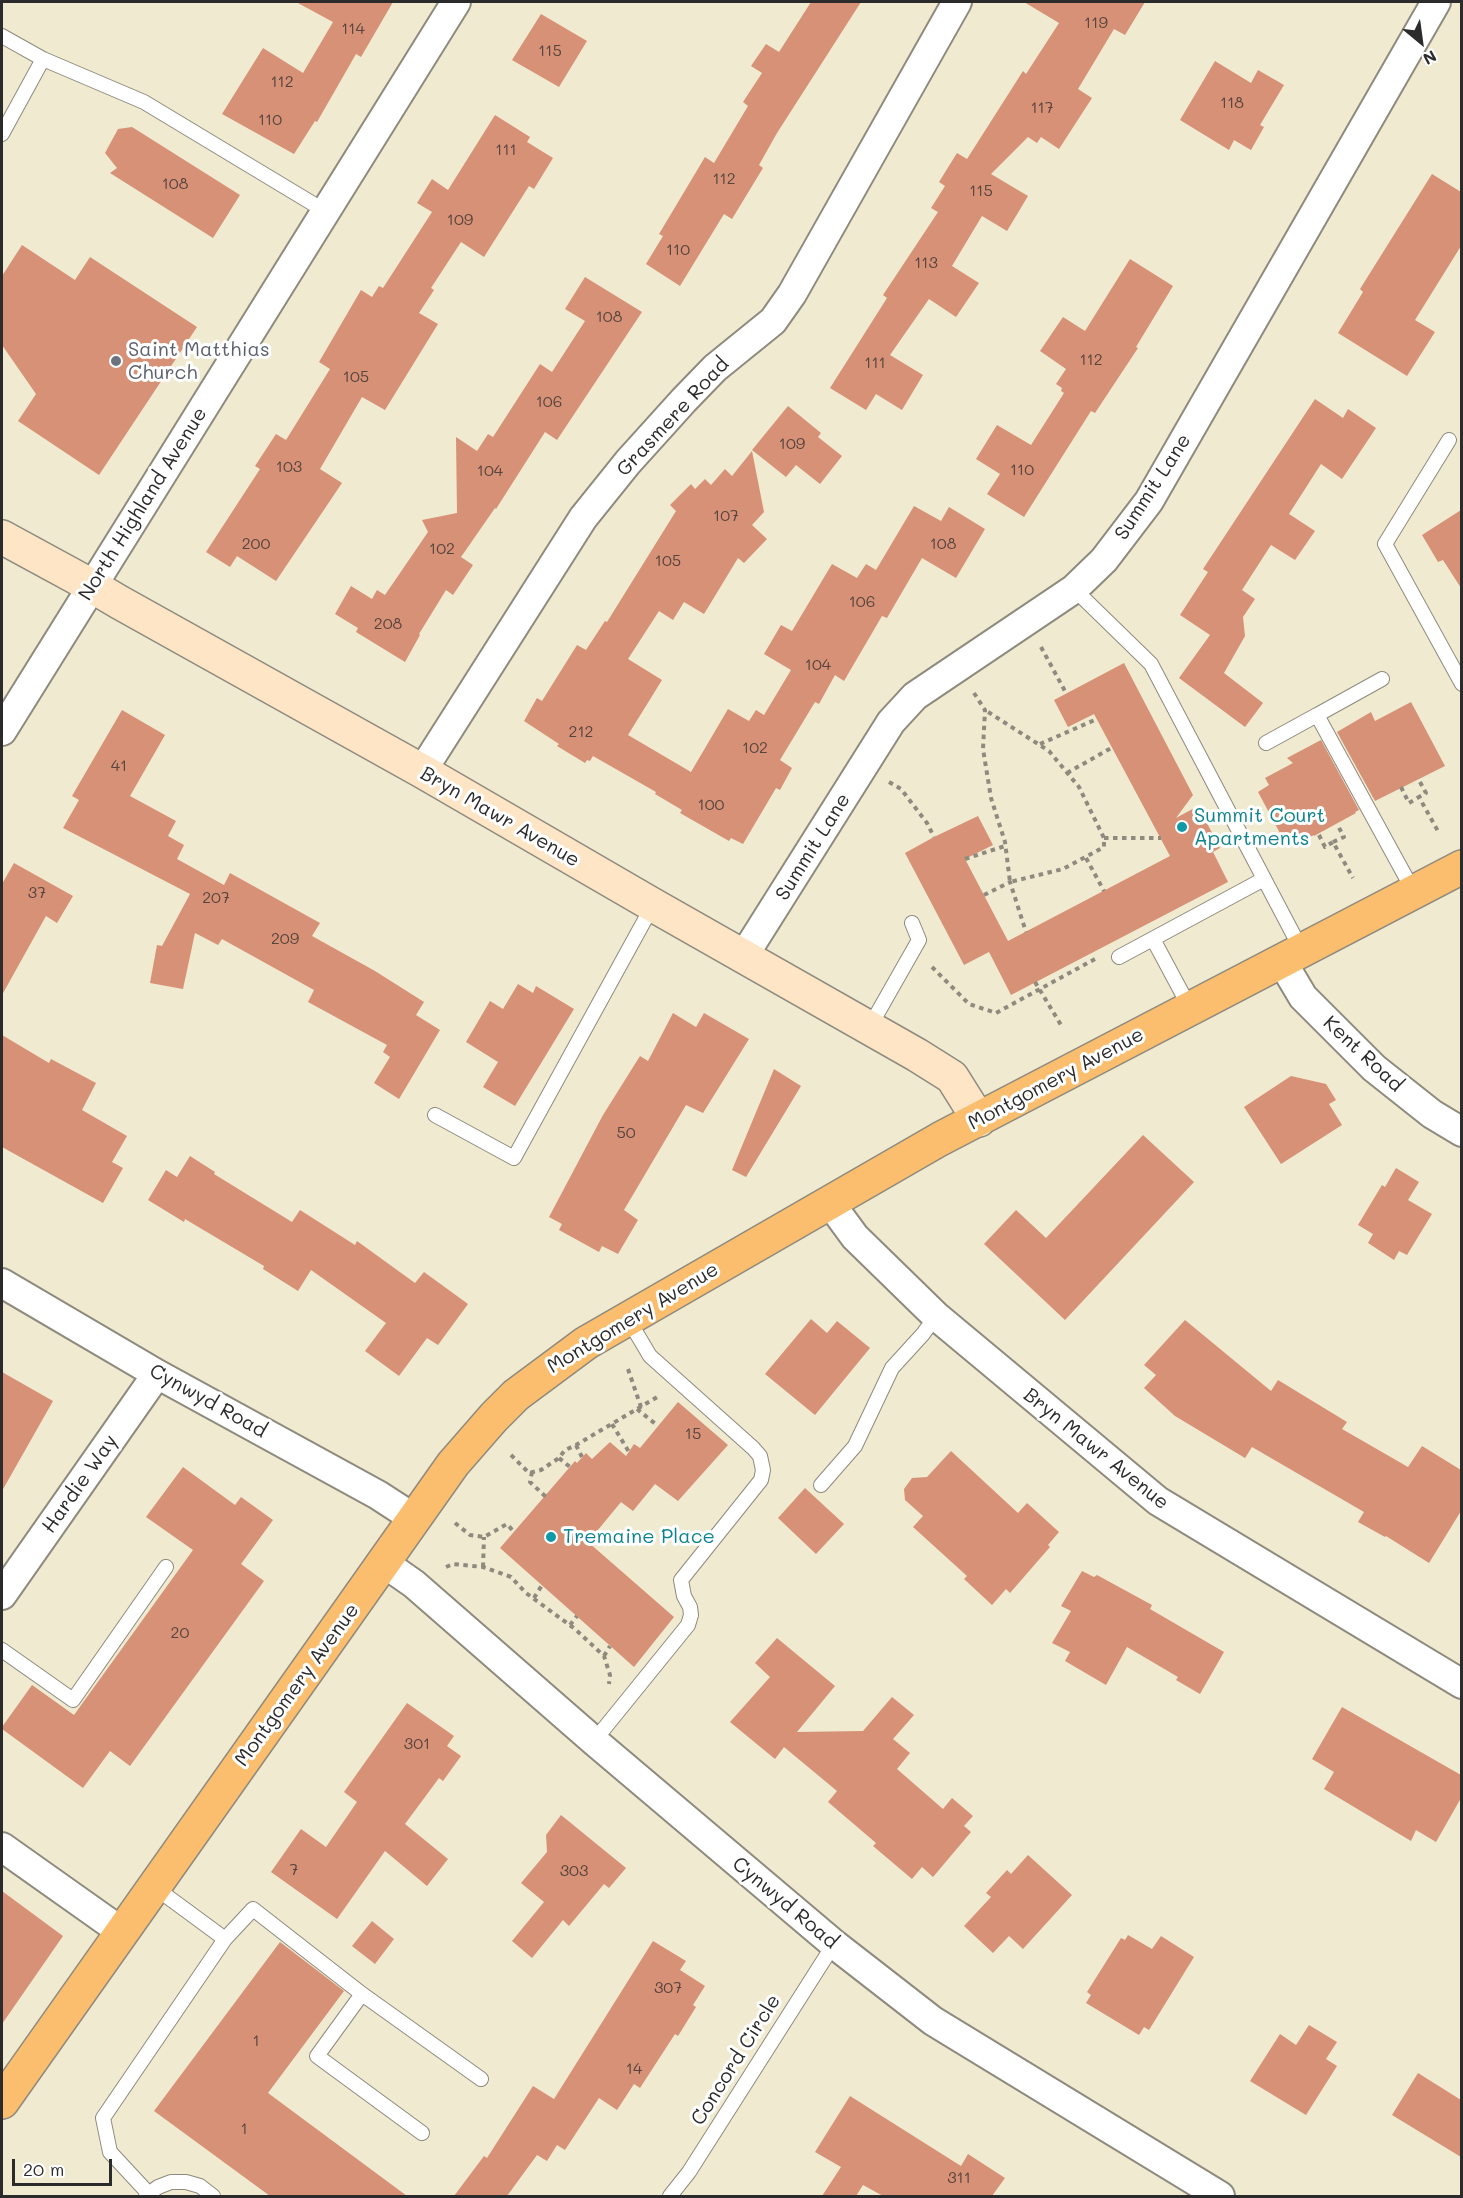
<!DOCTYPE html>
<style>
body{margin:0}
#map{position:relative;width:1463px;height:2198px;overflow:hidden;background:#f0ead1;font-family:Mali,sans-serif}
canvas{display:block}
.frame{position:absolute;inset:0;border:3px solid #2b2b2b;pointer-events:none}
.north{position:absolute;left:1391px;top:12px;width:60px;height:60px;-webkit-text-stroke:4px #fff;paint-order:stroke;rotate:151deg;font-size:16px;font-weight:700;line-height:24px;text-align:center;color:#2b2b2b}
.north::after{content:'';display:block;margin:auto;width:21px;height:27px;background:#2b2b2b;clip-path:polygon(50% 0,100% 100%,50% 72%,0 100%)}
.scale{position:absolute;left:12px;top:2159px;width:100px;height:27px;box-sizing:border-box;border:3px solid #2b2b2b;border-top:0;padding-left:8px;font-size:18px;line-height:21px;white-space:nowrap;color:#2b2b2b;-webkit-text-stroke:4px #fff;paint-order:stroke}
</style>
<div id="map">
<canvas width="1463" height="2198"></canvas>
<div class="frame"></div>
<div class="north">N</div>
<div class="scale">20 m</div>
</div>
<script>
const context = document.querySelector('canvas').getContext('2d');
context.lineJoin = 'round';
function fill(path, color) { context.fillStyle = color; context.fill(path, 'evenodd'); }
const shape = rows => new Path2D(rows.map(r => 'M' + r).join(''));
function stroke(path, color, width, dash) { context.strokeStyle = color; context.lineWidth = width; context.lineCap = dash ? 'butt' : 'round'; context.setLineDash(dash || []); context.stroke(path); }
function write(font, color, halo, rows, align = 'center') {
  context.font = font + ' Mali,sans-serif'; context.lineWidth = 6; context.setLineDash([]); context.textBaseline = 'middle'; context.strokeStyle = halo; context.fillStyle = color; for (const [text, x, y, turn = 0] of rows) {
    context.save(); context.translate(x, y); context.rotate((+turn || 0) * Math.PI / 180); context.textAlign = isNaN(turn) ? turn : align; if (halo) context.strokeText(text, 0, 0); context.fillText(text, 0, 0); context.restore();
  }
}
const building = shape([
 [296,2,393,2,361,57,356,54,317,122,315,121,294,154,222,114,263,48,303,73,333,22],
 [811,2,861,2,777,133,759,165,763,168,732,219,724,214,680,286,646,264,663,236,659,234,705,157,714,163,748,106,743,102,762,73,751,66,766,44,779,52],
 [1024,2,1145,2,1125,35,1114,29,1078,89,1092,98,1059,149,1041,137,1037,143,1028,137,991,174,1028,196,1007,231,982,216,952,266,979,283,956,317,929,299,890,355,923,375,902,410,876,394,866,410,830,388,887,298,883,295,938,212,931,208,945,186,939,182,957,153,967,159,1023,71,1026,74,1059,23],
 [541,14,587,41,559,87,512,60],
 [1215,61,1251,83,1258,70,1284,85,1260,125,1264,127,1251,150,1234,140,1229,150,1180,120],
 [495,115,530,137,527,142,553,158,534,189,529,186,484,257,461,242,431,288,434,290,419,313,438,324,385,410,362,397,320,469,342,483,276,581,237,556,230,567,206,552,260,469,255,466,276,434,286,440,330,369,319,362,361,290,372,297,379,286,383,288,432,212,417,203,432,179,448,190],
 [132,127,240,195,213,238,110,173,117,168,105,153,118,129],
 [1432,174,1461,192,1461,246,1415,320,1435,332,1407,376,1338,333,1363,292,1360,289],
 [22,245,75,280,90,257,197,327,99,475,18,421,36,394,2,345,2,276],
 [1130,259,1173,286,1136,347,1138,348,1095,413,1091,411,1024,517,987,494,1000,474,976,459,997,425,1031,445,1064,393,1061,391,1062,388,1056,384,1066,369,1040,351,1063,317,1085,331],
 [585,277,642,312,557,440,545,432,496,509,495,508,461,557,473,565,453,595,446,590,419,634,420,635,405,662,356,632,358,628,335,614,351,586,372,599,377,590,385,595,428,532,422,520,457,513,456,437,477,451,488,434,493,437,540,364,552,372,585,321,565,309],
 [1315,399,1343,418,1348,409,1376,428,1342,479,1321,464,1289,514,1315,531,1295,560,1271,545,1242,590,1255,599,1243,617,1245,636,1224,673,1263,703,1245,727,1179,678,1210,635,1180,615,1208,572,1203,569],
 [788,406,821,433,818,437,842,456,820,484,796,465,786,477,752,450],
 [752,451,764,512,752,525,767,539,744,563,738,558,704,614,684,602,673,620,659,611,628,659,662,680,628,735,691,772,728,709,749,721,756,710,764,715,791,670,764,654,781,625,792,631,832,564,857,578,866,564,876,570,914,506,941,521,949,507,985,529,956,578,922,558,887,618,882,616,844,681,835,675,819,704,815,702,780,760,792,768,780,790,776,788,743,844,731,838,729,841,680,813,682,810,655,794,656,792,593,756,590,761,587,760,585,763,557,746,559,744,524,721,537,698,542,701,577,645,586,650,605,621,607,622,676,511,670,505,691,484,695,489,705,479,711,485,725,469,732,476],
 [1461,510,1461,588,1443,560,1438,562,1422,535],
 [1124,663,1193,795,1176,818,1198,806,1220,848,1213,852,1228,882,1011,995,989,952,964,965,905,853,934,837,978,816,993,845,965,859,1008,941,1170,856,1094,714,1068,727,1054,700],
 [1411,702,1445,766,1375,801,1337,732,1371,712,1375,721],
 [122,710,165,735,130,796,176,821,168,836,184,845,177,859,224,885,230,873,320,923,312,936,375,971,424,1002,416,1015,440,1030,399,1099,374,1083,390,1057,383,1052,387,1045,308,1002,314,990,222,939,218,945,195,933,183,989,150,983,157,945,162,946,190,894,63,828,79,800,72,796],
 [1321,740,1359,810,1355,812,1356,813,1314,836,1314,835,1288,848,1258,792,1269,785,1265,778,1293,763,1287,758],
 [14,863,73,896,57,923,46,916,2,995,2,884],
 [518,984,533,993,536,986,574,1009,515,1106,483,1087,498,1062,466,1042,490,1001,503,1009],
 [673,1013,696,1027,704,1013,749,1039,703,1113,686,1105,624,1210,638,1220,618,1254,602,1246,599,1252,559,1230,562,1224,549,1217,603,1115,640,1056,648,1061],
 [2,1035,49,1063,51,1059,96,1083,82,1110,127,1136,112,1162,123,1168,103,1203,2,1147],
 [774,1069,801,1086,746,1177,732,1170],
 [1291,1076,1326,1084,1336,1100,1329,1104,1342,1125,1281,1164,1244,1107],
 [1143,1135,1194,1182,1065,1320,984,1244,1016,1210,1046,1238],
 [190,1156,215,1172,214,1174,292,1222,300,1210,355,1245,357,1241,415,1283,424,1272,468,1304,438,1345,427,1338,399,1376,365,1351,386,1323,311,1270,298,1291,263,1269,264,1266,185,1219,184,1222,148,1200,166,1170,177,1177],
 [1396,1168,1419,1182,1408,1200,1432,1214,1407,1255,1399,1251,1394,1260,1368,1243,1373,1234,1358,1225,1382,1185,1385,1187],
 [811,1319,827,1333,837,1321,870,1348,815,1415,765,1374],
 [1185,1320,1271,1391,1278,1380,1347,1422,1342,1429,1408,1467,1422,1446,1461,1470,1461,1511,1429,1563,1386,1536,1385,1537,1358,1522,1364,1512,1252,1447,1245,1458,1175,1416,1144,1388,1156,1375,1144,1365],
 [2,1372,53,1401,2,1491],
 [678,1402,728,1445,678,1501,655,1484,633,1511,621,1502,588,1542,674,1617,634,1667,500,1548,575,1461,577,1463,586,1453,592,1459,610,1442,626,1456,634,1444,640,1448],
 [951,1451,1018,1513,1027,1503,1059,1532,1048,1545,1050,1547,1010,1593,1006,1589,992,1605,964,1579,967,1576,913,1527,923,1516,905,1500,904,1489,912,1478,927,1477],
 [183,1467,235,1505,241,1497,273,1520,241,1564,264,1581,130,1766,110,1751,83,1788,2,1729,2,1727,32,1685,74,1715,193,1550,146,1517],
 [805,1488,844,1524,816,1554,778,1518],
 [1082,1571,1094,1577,1097,1575,1152,1605,1150,1609,1224,1652,1200,1694,1176,1680,1178,1677,1127,1647,1106,1685,1065,1661,1070,1652,1052,1643,1071,1611,1061,1606],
 [777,1638,835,1686,797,1732,863,1731,892,1697,914,1715,893,1739,910,1753,897,1769,943,1809,952,1798,973,1816,964,1826,971,1832,933,1877,922,1867,912,1879,873,1846,876,1843,828,1802,837,1791,784,1747,775,1759,730,1722,770,1677,755,1663],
 [407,1703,454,1736,447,1746,461,1756,443,1781,439,1778,405,1824,448,1859,427,1886,385,1851,337,1919,271,1872,301,1829,326,1847,357,1802,344,1792],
 [1342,1707,1461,1775,1461,1798,1436,1842,1416,1830,1411,1841,1324,1789,1334,1772,1312,1759],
 [561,1815,626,1868,609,1888,604,1884,569,1926,563,1920,532,1958,512,1941,544,1902,521,1883,547,1852,546,1835],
 [1028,1855,1072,1895,1023,1949,1009,1936,993,1953,964,1926,991,1897,986,1893,1007,1870,1011,1874],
 [2,1891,63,1936,2,2024],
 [372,1921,394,1939,375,1964,352,1946],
 [1128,1935,1152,1949,1161,1936,1194,1957,1149,2030,1144,2027,1139,2035,1086,2003,1091,1995,1087,1992,1121,1938,1125,1940],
 [653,1941,686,1961,680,1970,705,1986,693,2005,696,2007,678,2036,675,2034,640,2088,634,2084,617,2110,599,2098,565,2150,557,2145,547,2161,537,2155,507,2196,454,2196,484,2156,487,2158,533,2086,554,2099],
 [280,1942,344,1991,268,2093,407,2196,270,2196,154,2111],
 [1309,2025,1337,2042,1326,2059,1337,2066,1306,2115,1250,2081,1280,2034,1296,2045],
 [1418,2073,1461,2100,1461,2157,1392,2115],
 [850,2096,961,2166,968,2154,1005,2178,992,2196,883,2196,863,2185,856,2196,822,2196,841,2167,815,2152]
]);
const path = shape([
 [1041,647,1066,693],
 [974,693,985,710,983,749,991,798,1005,842,1010,882,1063,869,1104,847,1104,838,1079,787,1049,751,985,710],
 [1040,744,1097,719],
 [1067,773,1113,747],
 [889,782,901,789,927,823,934,837],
 [1420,782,1426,793,1419,797,1439,833],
 [1401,787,1409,803,1419,797],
 [1319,835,1325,847,1333,842,1353,878],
 [1104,838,1161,838],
 [1333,842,1344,837,1337,824],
 [1086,858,1104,891],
 [965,859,1005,846],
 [984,895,1010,882,1026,932],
 [932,967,969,1004,996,1013,1095,959],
 [1035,982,1061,1025],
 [628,1369,641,1407],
 [637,1409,658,1426],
 [612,1424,629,1452],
 [576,1445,582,1457],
 [511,1455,529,1473,541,1470,559,1458,565,1450,576,1445,659,1396],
 [559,1458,570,1467],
 [532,1472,530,1482,546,1497],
 [455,1523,470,1535,484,1537,507,1524,514,1532],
 [446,1567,453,1564,483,1567,511,1577,526,1593,575,1629,604,1656,610,1675,609,1684],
 [483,1567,484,1537],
 [534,1598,542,1585],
 [570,1625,577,1616],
 [604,1656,610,1646]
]);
const lane = shape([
 [2,36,43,59,2,134],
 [43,59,144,102,325,211],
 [1449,440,1385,544,1462,684],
 [1074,589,1151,664,1301,949],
 [1382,679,1317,715,1414,892],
 [1266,743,1317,715],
 [1153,939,1190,1008],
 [1119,957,1264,879],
 [869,1028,919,940,912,923],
 [435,1115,514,1158,653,905],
 [821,1485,855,1446,892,1368,923,1334,936,1316],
 [2,1650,73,1700,166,1567],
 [594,1741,688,1625,691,1615,690,1607,684,1596,681,1580,761,1480,763,1470,760,1456,753,1448,650,1356,628,1319],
 [225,1939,253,1909,362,1994,317,2056,422,2133],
 [362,1994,481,2079],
 [149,2194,110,2152,103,2118,225,1939,153,1886],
 [146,2196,158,2187,171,2182,186,2182,200,2186,213,2196],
 [670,2196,689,2172,834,1944]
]);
const street = shape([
 [2,731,456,2],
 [422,771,583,518,628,462,684,400,715,368,773,321,792,294,957,2],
 [743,957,891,722,915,696,1074,589,1104,560,1149,501,1436,2],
 [1281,960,1303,997,1374,1068,1432,1114,1462,1132],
 [830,1203,855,1237,936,1316,1158,1501,1462,1684],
 [2,1283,157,1374,378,1495,415,1519],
 [384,1563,414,1584,594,1741,834,1944,933,2021,1220,2196],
 [2,1595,157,1374],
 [2,1847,122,1932]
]);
const secondary = shape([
 [2,537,92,586,119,602,422,771,653,905,917,1055,952,1077,979,1120]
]);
const primary = shape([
 [2,2102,453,1464,494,1417,516,1395,586,1343,940,1139,1462,867]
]);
const markers = [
 [116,361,6,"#6b7280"],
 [1182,827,6,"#0f9aa8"],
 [551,1537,6,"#0f9aa8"]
];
const numberNames = [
 ["119",1096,23],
 ["114",353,29],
 ["115",550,51],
 ["112",282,82],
 ["118",1232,103],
 ["117",1042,108],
 ["110",270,120],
 ["111",506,150],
 ["112",724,179],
 ["108",175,184],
 ["115",981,191],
 ["109",460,220],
 ["110",678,250],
 ["113",926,263],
 ["108",609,317],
 ["112",1091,360],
 ["111",875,363],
 ["105",356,377],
 ["106",549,402],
 ["109",792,444],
 ["103",289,467],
 ["110",1022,470],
 ["104",490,471],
 ["107",726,516],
 ["200",256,544],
 ["108",943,544],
 ["102",442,549],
 ["105",668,561],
 ["106",862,602],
 ["208",388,624],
 ["104",818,665],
 ["212",581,732],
 ["102",755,748],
 ["41",119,766],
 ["100",711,805],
 ["37",37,893],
 ["207",216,898],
 ["209",285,939],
 ["50",626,1133],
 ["15",693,1434],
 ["20",180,1633],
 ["301",417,1744],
 ["7",294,1870],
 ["303",574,1871],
 ["307",668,1988],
 ["1",256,2041],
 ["14",634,2069],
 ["1",244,2129],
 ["311",959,2178]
];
const worshipNames = [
 ["Saint Matthias",128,350],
 ["Church",128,373]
];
const streetNames = [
 ["Grasmere Road",673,417,-47],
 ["Summit Lane",1153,487,-57],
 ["North Highland Avenue",143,504,-58],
 ["Bryn Mawr Avenue",500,817,30],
 ["Summit Lane",813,847,-58],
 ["Kent Road",1363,1054,43],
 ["Montgomery Avenue",1056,1079,-28],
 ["Montgomery Avenue",633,1318,-31],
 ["Cynwyd Road",208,1401,29],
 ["Bryn Mawr Avenue",1096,1449,39],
 ["Hardie Way",80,1484,-55],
 ["Montgomery Avenue",297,1685,-54],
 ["Cynwyd Road",785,1903,40],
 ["Concord Circle",736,2060,-58]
];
const cultureNames = [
 ["Summit Court",1194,816],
 ["Apartments",1194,839],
 ["Tremaine Place",563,1537]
];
fill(building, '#d79176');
stroke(lane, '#8e8a7e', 16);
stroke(street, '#8e8a7e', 32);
stroke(secondary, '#8e8a7e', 36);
stroke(primary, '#8e8a7e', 36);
stroke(path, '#8e8a7e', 4, [4.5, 4.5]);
stroke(lane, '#fff', 14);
stroke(street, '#fff', 28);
stroke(secondary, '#fde5c5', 33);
stroke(primary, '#fbbe6e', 33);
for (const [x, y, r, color] of markers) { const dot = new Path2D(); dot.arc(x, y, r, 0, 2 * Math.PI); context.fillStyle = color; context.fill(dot); stroke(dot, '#fff', 2); }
write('16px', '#56443e', null, numberNames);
write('20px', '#5b616d', '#fff', worshipNames, 'left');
write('20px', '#2b2b2b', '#fff', streetNames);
write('20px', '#0d838f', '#fff', cultureNames, 'left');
</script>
